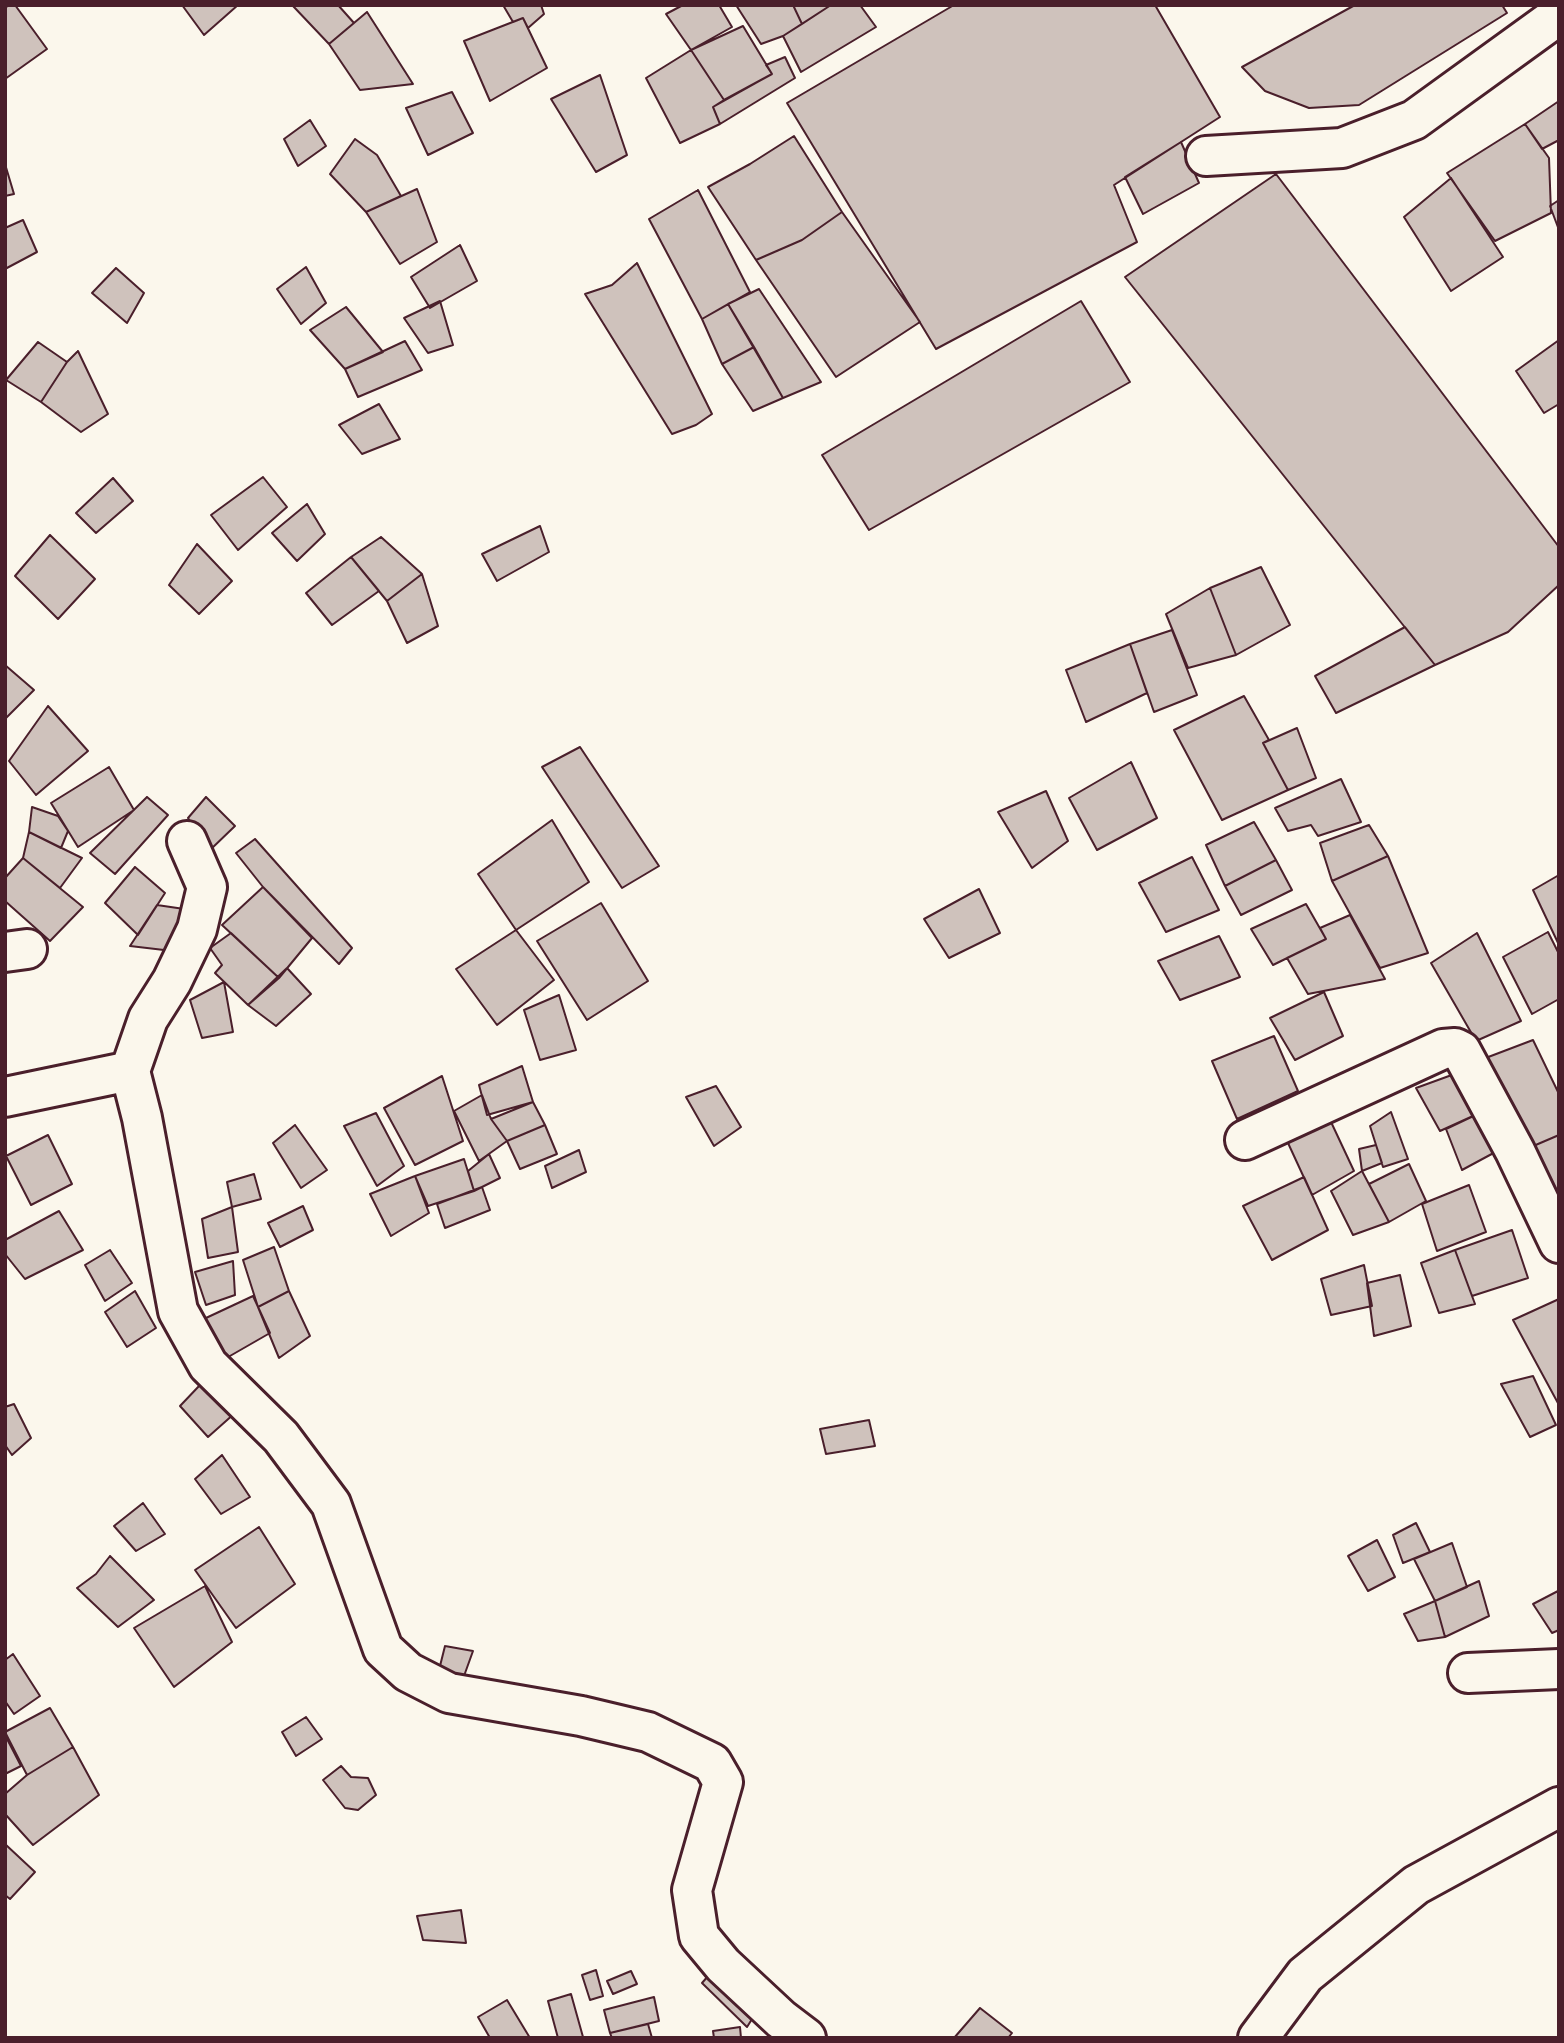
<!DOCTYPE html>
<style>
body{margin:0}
#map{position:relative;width:1564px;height:2043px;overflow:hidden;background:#fbf7ec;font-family:Sriracha,sans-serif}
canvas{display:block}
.frame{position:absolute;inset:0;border:7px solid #4a1f2b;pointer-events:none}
</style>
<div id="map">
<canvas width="1564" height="2043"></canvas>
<div class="frame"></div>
</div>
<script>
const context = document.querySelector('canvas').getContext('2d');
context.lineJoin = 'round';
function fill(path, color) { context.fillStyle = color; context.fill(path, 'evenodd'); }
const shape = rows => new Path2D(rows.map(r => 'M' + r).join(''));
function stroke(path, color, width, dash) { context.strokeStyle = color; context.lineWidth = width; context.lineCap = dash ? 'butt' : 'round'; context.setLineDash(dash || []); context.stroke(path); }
const building = shape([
 [9,5,15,5,47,49,5,79,5,8,9,5],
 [182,5,238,5,204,35,182,5],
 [338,5,354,23,329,44,293,6,338,5],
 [503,5,541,5,544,14,528,28,523,18,513,22,503,5],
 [683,5,719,5,732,27,691,50,666,14,683,5],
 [736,5,793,5,802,24,783,36,761,44,736,5],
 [793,5,831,5,802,24,793,5],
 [831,5,860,5,876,27,801,72,783,36,831,5],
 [954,5,1155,5,1220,117,1114,185,1137,242,936,349,787,103,954,5],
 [1355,5,1502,5,1507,13,1359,105,1309,108,1265,91,1242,67,1355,5],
 [367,12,413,84,360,90,329,44,367,12],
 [523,18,547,68,490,101,464,41,523,18],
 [743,26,772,74,724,100,691,50,743,26],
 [691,50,724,100,713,107,720,124,680,143,646,78,691,50],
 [785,57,795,78,720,124,713,107,772,74,766,65,785,57],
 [600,75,627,155,596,172,551,99,600,75],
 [452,92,473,133,428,155,406,108,452,92],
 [1559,101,1559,140,1542,149,1525,124,1559,101],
 [310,120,326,146,298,166,284,139,310,120],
 [1525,124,1549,158,1551,213,1495,241,1447,173,1525,124],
 [794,136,842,212,802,240,756,260,708,187,750,164,794,136],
 [355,139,377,155,401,196,366,212,330,174,355,139],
 [1181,142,1199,183,1143,214,1125,177,1181,142],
 [5,164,14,194,5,196,5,164],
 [1276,174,1559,547,1559,585,1508,632,1435,665,1125,277,1276,174],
 [1451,178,1503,257,1451,291,1404,217,1451,178],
 [417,189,437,242,400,264,366,212,417,189],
 [698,190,750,292,702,319,649,219,698,190],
 [1559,200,1559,230,1550,206,1559,200],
 [842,212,920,322,836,377,756,260,802,240,842,212],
 [23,220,37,252,5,269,5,228,23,220],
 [460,245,477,281,430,308,411,277,460,245],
 [637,263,712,414,696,425,672,434,585,294,612,285,637,263],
 [306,267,326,303,301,324,277,289,306,267],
 [116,268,144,293,127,323,92,293,116,268],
 [759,289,821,382,783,398,728,304,759,289],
 [440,301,453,345,428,353,404,318,440,301],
 [1081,301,1130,382,869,530,822,455,1081,301],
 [728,304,754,347,722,364,702,319,728,304],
 [346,307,383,352,345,369,310,330,346,307],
 [1559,340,1559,404,1544,413,1516,371,1559,340],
 [405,341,422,370,358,397,345,369,405,341],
 [38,342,67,362,41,402,6,380,38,342],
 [754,347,783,398,753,411,722,364,754,347],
 [78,351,108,414,81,432,41,402,67,362,78,351],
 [379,404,400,439,362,454,339,425,379,404],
 [263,477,287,507,238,550,211,515,263,477],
 [113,478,133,501,96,533,76,513,113,478],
 [307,504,325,534,297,561,272,533,307,504],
 [540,526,549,552,497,581,482,554,540,526],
 [50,535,95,579,58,619,15,576,50,535],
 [381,537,422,574,387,601,351,557,381,537],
 [197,544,232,581,199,614,169,585,197,544],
 [351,557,379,591,332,625,306,593,351,557],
 [1261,567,1290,625,1236,655,1210,588,1261,567],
 [422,574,438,626,407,643,387,601,422,574],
 [1210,588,1236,655,1188,668,1166,614,1210,588],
 [1405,627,1435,665,1336,713,1315,676,1405,627],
 [1172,630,1197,695,1154,712,1130,644,1172,630],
 [1130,644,1147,693,1086,722,1066,670,1130,644],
 [5,665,34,690,5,719,5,665],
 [1244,696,1269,740,1263,743,1288,790,1222,820,1174,730,1244,696],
 [48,706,88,751,36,795,9,761,48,706],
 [1297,728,1316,778,1288,790,1263,743,1297,728],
 [580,747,659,866,622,888,542,767,580,747],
 [1131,762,1157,818,1097,850,1069,798,1131,762],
 [109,767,134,810,78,847,51,803,109,767],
 [1341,779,1361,822,1318,836,1311,825,1288,831,1275,808,1341,779],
 [1046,791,1068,841,1032,868,998,812,1046,791],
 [147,797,168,815,115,874,90,853,147,797],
 [206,797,235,826,209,851,188,818,206,797],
 [32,807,58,816,68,831,61,848,29,832,32,807],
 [552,820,589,882,516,930,478,874,552,820],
 [1254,822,1276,860,1225,886,1206,845,1254,822],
 [1369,825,1388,856,1332,881,1320,843,1369,825],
 [29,832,82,858,60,888,23,858,29,832],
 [255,839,352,948,339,964,263,887,236,853,255,839],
 [1388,856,1428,953,1380,968,1332,881,1388,856],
 [1192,857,1219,910,1166,932,1139,883,1192,857],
 [23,858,83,907,50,941,5,901,5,878,23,858],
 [1276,860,1292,890,1241,915,1225,886,1276,860],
 [135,867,165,893,138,935,105,903,135,867],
 [1559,875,1559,945,1533,890,1559,875],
 [263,887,312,938,279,978,222,925,263,887],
 [979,889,1000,933,949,958,924,919,979,889],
 [601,903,648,981,587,1020,537,941,601,903],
 [1306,904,1326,939,1273,965,1251,929,1306,904],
 [157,905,191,910,181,952,130,946,157,905],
 [1350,915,1385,979,1308,994,1287,958,1326,939,1320,928,1350,915],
 [516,930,554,980,497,1025,456,969,516,930],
 [1548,932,1559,954,1559,999,1532,1014,1503,957,1548,932],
 [231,933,279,978,248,1005,215,973,222,965,210,948,231,933],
 [1477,933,1521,1021,1476,1041,1431,963,1477,933],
 [1219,936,1240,977,1180,1000,1158,961,1219,936],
 [287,968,311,994,276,1026,248,1005,287,968],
 [224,982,233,1032,202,1038,190,1000,224,982],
 [1324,992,1343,1036,1295,1060,1270,1018,1324,992],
 [559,995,576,1050,540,1060,524,1010,559,995],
 [1274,1036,1298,1091,1237,1119,1212,1061,1274,1036],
 [1533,1040,1559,1094,1559,1135,1531,1147,1483,1059,1533,1040],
 [522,1066,533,1102,487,1115,479,1085,522,1066],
 [1460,1072,1484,1111,1440,1131,1416,1088,1460,1072],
 [442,1076,463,1141,415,1165,384,1108,442,1076],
 [716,1086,741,1127,714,1146,686,1097,716,1086],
 [482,1095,491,1119,507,1141,479,1161,454,1111,482,1095],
 [533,1102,545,1125,507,1141,491,1119,533,1102],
 [1324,1107,1354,1171,1312,1195,1282,1130,1324,1107],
 [1484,1111,1501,1149,1462,1170,1446,1129,1484,1111],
 [1391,1112,1408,1159,1383,1167,1370,1126,1391,1112],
 [376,1113,404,1166,377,1186,344,1126,376,1113],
 [295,1125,327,1170,301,1188,273,1143,295,1125],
 [545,1125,557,1154,520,1169,507,1141,545,1125],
 [48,1135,72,1184,31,1205,6,1156,48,1135],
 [1559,1135,1559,1199,1531,1147,1559,1135],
 [1376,1145,1382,1163,1362,1171,1359,1149,1376,1145],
 [579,1150,586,1172,552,1188,545,1166,579,1150],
 [489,1154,500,1178,474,1191,468,1171,489,1154],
 [464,1159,474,1191,428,1206,415,1176,464,1159],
 [1409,1164,1426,1201,1389,1222,1369,1184,1409,1164],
 [1362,1171,1389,1222,1353,1235,1331,1191,1362,1171],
 [254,1174,261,1199,232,1207,227,1182,254,1174],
 [415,1176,429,1213,391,1236,370,1194,415,1176],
 [1304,1177,1328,1230,1272,1260,1243,1206,1304,1177],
 [1469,1185,1486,1232,1437,1251,1422,1204,1469,1185],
 [482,1187,490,1210,445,1228,437,1204,482,1187],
 [303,1206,313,1230,280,1247,268,1223,303,1206],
 [232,1207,238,1252,208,1258,202,1219,232,1207],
 [59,1211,83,1250,25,1279,5,1254,5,1240,59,1211],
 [1512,1230,1528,1278,1472,1296,1455,1250,1512,1230],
 [274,1247,289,1291,258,1307,243,1260,274,1247],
 [110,1250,132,1283,105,1301,85,1265,110,1250],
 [1455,1250,1475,1304,1439,1313,1421,1263,1455,1250],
 [233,1261,235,1295,206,1305,195,1272,233,1261],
 [1364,1265,1372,1306,1331,1315,1321,1279,1364,1265],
 [1400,1275,1411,1326,1374,1336,1367,1283,1400,1275],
 [135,1291,156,1328,127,1347,105,1312,135,1291],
 [289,1291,310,1336,279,1358,258,1307,289,1291],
 [253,1296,270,1333,216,1364,191,1325,253,1296],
 [1559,1299,1559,1405,1513,1320,1559,1299],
 [1533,1376,1556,1425,1530,1437,1501,1384,1533,1376],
 [200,1385,235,1413,208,1437,180,1406,200,1385],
 [14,1404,31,1438,12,1455,5,1445,5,1407,14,1404],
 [869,1420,875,1446,826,1454,820,1429,869,1420],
 [222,1455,250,1497,221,1514,195,1479,222,1455],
 [143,1503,165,1534,136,1551,114,1526,143,1503],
 [1416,1523,1430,1552,1403,1563,1393,1535,1416,1523],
 [259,1527,295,1584,236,1628,195,1570,259,1527],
 [1377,1540,1395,1577,1368,1591,1348,1556,1377,1540],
 [1452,1543,1467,1587,1435,1601,1414,1559,1452,1543],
 [110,1556,154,1600,118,1627,77,1588,96,1574,110,1556],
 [1479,1581,1489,1616,1445,1637,1435,1601,1479,1581],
 [205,1586,232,1642,174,1687,134,1628,205,1586],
 [1558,1591,1559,1630,1552,1633,1533,1604,1558,1591],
 [1435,1601,1445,1637,1418,1641,1404,1614,1435,1601],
 [445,1646,473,1651,464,1676,439,1670,445,1646],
 [13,1654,40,1696,14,1714,5,1701,5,1660,13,1654],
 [50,1708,73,1747,27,1775,5,1732,50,1708],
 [306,1717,322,1739,296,1756,282,1732,306,1717],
 [5,1735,21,1766,5,1774,5,1735],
 [73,1747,99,1795,33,1845,5,1814,5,1794,27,1775,73,1747],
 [341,1766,351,1777,368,1778,376,1795,358,1810,345,1808,323,1780,341,1766],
 [5,1844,35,1872,10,1899,5,1895,5,1844],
 [461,1910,466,1943,423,1940,417,1916,461,1910],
 [715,1968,759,2008,747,2027,702,1983,715,1968],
 [596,1970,603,1996,590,2000,582,1975,596,1970],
 [631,1971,637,1984,613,1994,607,1981,631,1971],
 [571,1994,583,2037,558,2038,548,2001,571,1994],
 [654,1997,659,2021,610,2033,604,2010,654,1997],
 [507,2000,530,2038,490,2038,478,2017,507,2000],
 [980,2008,1012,2033,1008,2038,954,2038,980,2008],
 [648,2024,652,2038,612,2038,610,2033,648,2024],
 [740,2027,741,2038,714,2038,713,2031,740,2027]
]);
const minor = shape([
 [1206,156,1342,148,1414,120,1559,15],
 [5,952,27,949],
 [130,1071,148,1019,172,981,197,929,207,887,187,841],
 [5,1097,130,1071,142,1118,178,1311,208,1365,281,1437,331,1504,383,1649,408,1672,449,1693,581,1716,648,1732,712,1763,723,1782,692,1890,699,1936,723,1965,781,2019,806,2038],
 [1245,1140,1443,1049,1455,1048,1461,1051,1515,1151,1559,1243],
 [1468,1673,1559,1669],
 [1258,2038,1305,1975,1416,1885,1559,1807]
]);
fill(building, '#cfc2bc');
stroke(building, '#4a1f2b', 2);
stroke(minor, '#4a1f2b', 44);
stroke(minor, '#fbf7ec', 38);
</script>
